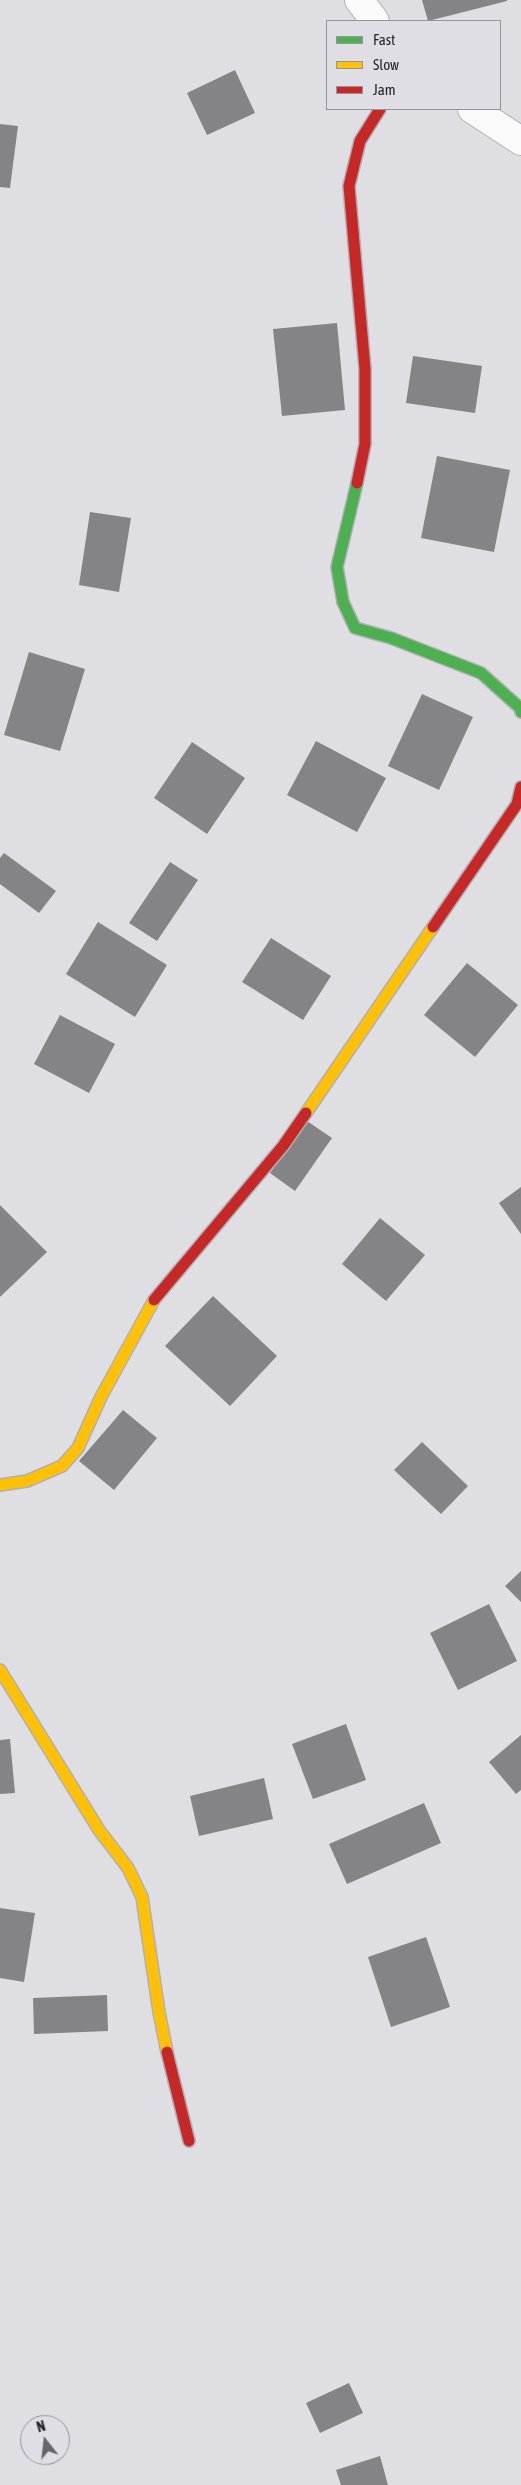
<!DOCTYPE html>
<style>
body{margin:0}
#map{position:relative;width:521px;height:2485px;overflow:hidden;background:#dfdfe3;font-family:"Asap Condensed",sans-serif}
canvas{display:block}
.legend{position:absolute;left:326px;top:20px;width:175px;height:90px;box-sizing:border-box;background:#dedee4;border:1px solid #949499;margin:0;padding:6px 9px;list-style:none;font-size:15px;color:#252528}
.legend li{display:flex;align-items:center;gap:10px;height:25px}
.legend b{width:25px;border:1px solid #949499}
.north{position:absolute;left:20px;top:2415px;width:50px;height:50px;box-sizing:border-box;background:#dedee4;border:1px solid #949499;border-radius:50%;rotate:344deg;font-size:14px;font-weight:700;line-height:20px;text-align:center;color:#252528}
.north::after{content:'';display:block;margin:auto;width:18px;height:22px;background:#666669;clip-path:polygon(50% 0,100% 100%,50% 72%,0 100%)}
</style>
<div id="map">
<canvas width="521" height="2485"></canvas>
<ul class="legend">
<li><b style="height:6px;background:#4caf50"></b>Fast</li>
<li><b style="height:6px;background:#ffc107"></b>Slow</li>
<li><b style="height:6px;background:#c62828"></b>Jam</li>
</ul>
<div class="north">N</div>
</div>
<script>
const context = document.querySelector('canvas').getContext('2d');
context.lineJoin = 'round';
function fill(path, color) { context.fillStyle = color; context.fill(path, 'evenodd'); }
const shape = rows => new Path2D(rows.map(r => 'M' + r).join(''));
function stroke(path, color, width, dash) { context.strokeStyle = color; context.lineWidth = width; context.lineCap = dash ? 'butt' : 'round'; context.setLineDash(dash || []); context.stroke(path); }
const building = shape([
 [422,0,507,0,507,1,428,21],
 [235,70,255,113,207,135,187,93],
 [0,124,18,126,10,188,0,187],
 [337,323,345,410,282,416,273,329],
 [413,356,482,366,475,413,406,403],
 [437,456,510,470,494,552,421,538],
 [90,512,131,518,119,592,79,585],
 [29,652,85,669,60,751,4,735],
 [422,694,473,717,439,790,388,766],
 [316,741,386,778,357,832,287,795],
 [192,742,245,778,207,834,154,798],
 [4,853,56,891,39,913,0,884,0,858],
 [170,862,198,880,157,941,129,923],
 [98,922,167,965,135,1017,66,974],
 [271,938,331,976,303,1020,242,982],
 [467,963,518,1005,475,1057,424,1015],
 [60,1015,115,1044,89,1093,34,1064],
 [307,1121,332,1138,295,1191,270,1173],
 [521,1187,521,1234,499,1203],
 [0,1205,47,1252,0,1297],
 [380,1218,425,1255,386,1301,342,1264],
 [213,1296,277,1356,230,1406,165,1346],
 [123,1410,157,1438,114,1490,79,1461],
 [422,1442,468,1486,441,1514,394,1470],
 [521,1571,521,1602,505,1586],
 [489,1604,517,1661,458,1690,430,1633],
 [346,1724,366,1780,313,1799,292,1744],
 [521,1735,521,1790,516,1794,489,1762],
 [10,1739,15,1793,0,1794,0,1740],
 [264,1778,273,1819,199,1836,190,1796],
 [424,1803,441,1843,347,1884,329,1844],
 [0,1908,35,1913,24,1982,0,1978],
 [426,1937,450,2007,391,2027,368,1957],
 [107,1995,108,2031,34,2034,33,1998],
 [349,2383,363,2413,320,2433,306,2403],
 [380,2456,388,2485,341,2485,336,2470]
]);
const street = shape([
 [359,0,375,21],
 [472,109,521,141]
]);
const fast = shape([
 [357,483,337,567,343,602,355,628,391,638,481,673,520,708,521,712]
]);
const slow = shape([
 [306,1113,433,927],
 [0,1485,27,1481,62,1466,78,1448,101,1397,154,1300],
 [0,1670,99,1830,128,1868,142,1897,159,2012,167,2052]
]);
const jam = shape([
 [357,483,365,444,365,369,349,186,360,141,380,109],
 [433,927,517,804,521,787],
 [154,1300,283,1146,306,1113],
 [167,2052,189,2141]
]);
fill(building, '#848486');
stroke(street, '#b0b0b3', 30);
stroke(fast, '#b0b0b3', 14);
stroke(slow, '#b0b0b3', 14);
stroke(jam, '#b0b0b3', 14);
stroke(street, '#fafafb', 28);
stroke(fast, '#4caf50', 11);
stroke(slow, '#ffc107', 11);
stroke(jam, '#c62828', 11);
</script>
